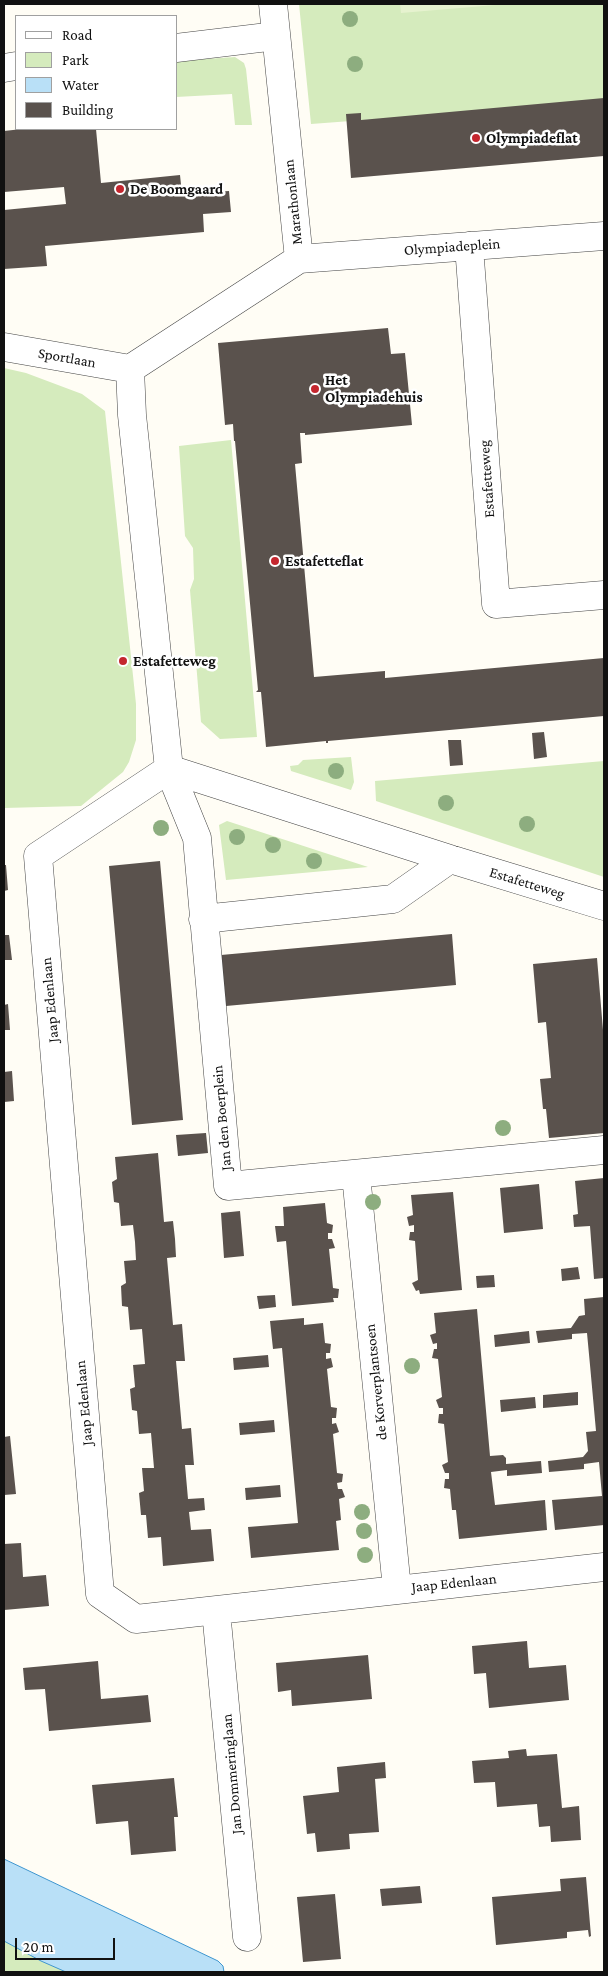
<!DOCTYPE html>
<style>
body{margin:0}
#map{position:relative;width:608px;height:1976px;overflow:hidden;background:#fffdf5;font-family:"Crimson Pro",serif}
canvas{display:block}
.frame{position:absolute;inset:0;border:5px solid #111;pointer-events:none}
.legend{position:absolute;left:15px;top:15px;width:162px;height:115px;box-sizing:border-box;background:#fff;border:1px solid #a0a0a0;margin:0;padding:6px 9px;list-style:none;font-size:15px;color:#111}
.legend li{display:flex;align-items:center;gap:10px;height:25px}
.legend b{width:25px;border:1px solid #a0a0a0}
.scale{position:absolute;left:15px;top:1938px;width:100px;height:22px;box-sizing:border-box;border:2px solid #111;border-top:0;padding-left:6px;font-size:15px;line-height:18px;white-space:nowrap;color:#111;-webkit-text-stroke:4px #fff;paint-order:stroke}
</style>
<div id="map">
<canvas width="608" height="1976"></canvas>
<div class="frame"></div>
<ul class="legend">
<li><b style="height:6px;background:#fff"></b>Road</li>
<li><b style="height:14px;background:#d5ebbd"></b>Park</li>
<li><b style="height:14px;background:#b9e0f7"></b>Water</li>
<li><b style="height:14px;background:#5a524d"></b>Building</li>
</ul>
<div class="scale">20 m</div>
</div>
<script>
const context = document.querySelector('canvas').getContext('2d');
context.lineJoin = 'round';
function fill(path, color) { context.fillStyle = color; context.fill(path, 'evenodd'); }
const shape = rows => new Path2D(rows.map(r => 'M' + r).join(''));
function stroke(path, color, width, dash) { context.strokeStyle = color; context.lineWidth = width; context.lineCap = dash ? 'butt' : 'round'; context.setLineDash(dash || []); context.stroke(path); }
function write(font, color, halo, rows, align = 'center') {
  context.font = font + ' "Crimson Pro",serif'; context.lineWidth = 5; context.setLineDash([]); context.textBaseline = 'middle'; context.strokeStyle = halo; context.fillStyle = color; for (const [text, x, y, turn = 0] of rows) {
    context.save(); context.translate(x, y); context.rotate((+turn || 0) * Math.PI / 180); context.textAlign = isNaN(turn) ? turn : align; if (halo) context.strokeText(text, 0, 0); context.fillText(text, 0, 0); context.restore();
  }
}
const green = shape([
 [299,4,604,4,604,102,311,124],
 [235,57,244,63,246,69,252,125,235,125,232,94,176,97,176,61],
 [4,368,26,373,82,394,105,411,136,704,136,740,129,762,123,772,81,806,4,808],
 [231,440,257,737,220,739,201,722,190,590,194,579,193,548,185,536,179,446],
 [351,757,354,782,351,790,291,771,290,766,298,765,303,760],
 [604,761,604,877,376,801,375,781],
 [227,821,368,867,226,880,219,825],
 [4,1904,179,1972,4,1972]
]);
const pitch = shape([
 [400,4,507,4,401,13]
]);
const water = shape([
 [4,1859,218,1961,223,1966,224,1972,66,1972,41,1961,4,1941,4,1859]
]);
const building = shape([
 [604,98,604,156,351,178,346,114,361,113,361,120],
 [22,129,96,129,101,183,180,175,182,194,229,191,231,212,203,214,204,232,45,246,47,266,4,269,4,210,66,204,64,187,4,192,4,131],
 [388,328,391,354,405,353,412,425,305,435,305,433,300,433,302,463,295,464,314,677,385,671,385,678,604,658,604,716,328,741,328,743,326,743,326,741,266,747,261,692,256,692,258,690,235,441,234,441,233,424,225,425,218,343],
 [544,732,547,757,534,759,532,733],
 [448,740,461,740,463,765,450,766],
 [160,861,183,1120,132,1125,109,866],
 [4,865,6,865,8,890,4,891],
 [452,934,456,985,226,1006,221,955],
 [4,935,9,935,12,960,4,960],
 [597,958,604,1042,604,1133,549,1138,546,1109,543,1109,540,1079,551,1078,546,1022,538,1023,533,964],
 [8,1004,10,1030,4,1030,4,1005],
 [12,1071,14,1101,4,1102,4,1072],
 [206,1133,208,1153,178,1156,176,1135],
 [158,1153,164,1222,173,1221,175,1239,176,1257,167,1258,173,1325,182,1324,185,1361,176,1361,182,1429,191,1428,194,1465,185,1465,188,1499,204,1498,205,1510,189,1512,191,1530,211,1529,214,1561,163,1566,161,1537,148,1538,146,1515,141,1515,139,1493,144,1491,142,1468,154,1468,151,1433,139,1434,137,1411,132,1410,130,1389,135,1387,133,1365,145,1364,142,1329,130,1330,128,1307,122,1306,121,1286,126,1283,124,1261,136,1260,135,1242,133,1225,121,1226,119,1203,114,1202,112,1182,117,1179,115,1157],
 [604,1178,604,1278,594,1279,590,1226,574,1227,573,1215,578,1214,575,1181],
 [539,1184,543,1229,504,1233,500,1188],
 [453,1192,462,1290,420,1294,419,1290,416,1291,412,1283,418,1280,415,1241,409,1240,410,1232,414,1232,414,1225,409,1226,407,1217,413,1215,411,1195],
 [325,1203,327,1223,333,1225,332,1233,328,1233,328,1239,332,1239,335,1248,329,1249,333,1288,339,1289,338,1298,333,1298,334,1302,292,1306,286,1241,277,1242,275,1226,284,1226,283,1207],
 [240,1211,244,1256,224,1258,221,1213],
 [578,1267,580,1279,562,1281,561,1269],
 [494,1275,495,1287,477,1288,476,1276],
 [275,1295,276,1307,259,1309,257,1296],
 [604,1297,604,1525,555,1530,552,1500,602,1496,599,1462,584,1464,584,1469,549,1472,548,1461,583,1457,588,1451,586,1432,596,1431,590,1365,587,1333,572,1334,572,1339,538,1343,536,1331,571,1328,579,1316,585,1315,584,1299],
 [477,1309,490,1456,503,1455,506,1458,506,1464,541,1461,542,1473,507,1476,507,1470,491,1472,495,1505,545,1500,547,1530,459,1539,456,1510,452,1510,450,1489,444,1488,445,1479,449,1479,449,1473,445,1473,442,1465,448,1462,444,1424,438,1423,439,1414,443,1414,443,1408,439,1408,436,1400,442,1397,438,1359,432,1358,434,1349,437,1349,437,1343,433,1344,430,1335,436,1333,434,1313],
 [304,1318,304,1325,323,1323,325,1343,331,1344,330,1353,326,1353,326,1359,331,1358,333,1367,327,1369,331,1407,337,1408,336,1418,332,1418,332,1424,336,1423,339,1432,333,1434,337,1473,343,1474,342,1482,337,1483,338,1489,342,1489,345,1497,339,1499,341,1520,336,1521,339,1550,251,1558,248,1527,298,1523,282,1348,273,1349,270,1321],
 [529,1331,530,1343,495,1347,494,1335],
 [268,1355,269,1367,234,1370,233,1358],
 [578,1392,578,1405,543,1408,543,1395],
 [535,1397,536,1408,501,1412,500,1400],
 [274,1420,275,1432,240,1435,239,1423],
 [10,1436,16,1494,4,1495,4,1437],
 [280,1485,281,1497,246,1500,245,1488],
 [21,1543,23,1577,46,1575,49,1606,4,1610,4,1544],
 [527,1641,529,1668,566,1665,569,1700,489,1708,486,1673,474,1674,472,1646],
 [368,1655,372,1699,292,1706,291,1690,278,1692,276,1663],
 [98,1661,101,1699,148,1695,151,1722,49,1731,45,1689,25,1690,23,1668],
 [526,1749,527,1756,557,1754,562,1808,579,1806,581,1840,551,1842,550,1826,539,1827,537,1804,497,1807,495,1782,474,1783,472,1761,509,1758,508,1751],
 [385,1762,386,1778,375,1779,379,1832,349,1834,350,1849,317,1852,315,1833,307,1834,303,1796,339,1792,337,1767],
 [174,1778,178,1817,174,1817,176,1851,131,1855,128,1821,96,1824,92,1785],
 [586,1877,591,1936,589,1937,588,1930,567,1932,567,1938,496,1945,492,1897,561,1891,560,1879],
 [420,1886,422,1903,382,1906,380,1889],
 [335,1894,341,1959,303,1962,297,1897]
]);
const street = shape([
 [176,48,276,36],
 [4,68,16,66],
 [469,246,496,604,604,595],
 [299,259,604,236],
 [4,347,130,369],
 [130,369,132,415,169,769,450,859,604,906],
 [130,369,299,259,273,4],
 [203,919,393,899,450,859],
 [604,1150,228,1186,197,838,169,769,38,856,100,1594,136,1619,604,1567],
 [356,1175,397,1589],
 [216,1611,247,1937]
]);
const trees = [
 [350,19],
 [355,64],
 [336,771],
 [446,803],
 [527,824],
 [161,828],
 [237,837],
 [273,845],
 [314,861],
 [503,1128],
 [373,1202],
 [412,1366],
 [362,1512],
 [364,1531],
 [365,1555]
];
const markers = [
 [476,138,5,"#c4262e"],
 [120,189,5,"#c4262e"],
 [315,389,5,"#c4262e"],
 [275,561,5,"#c4262e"],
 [123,661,5,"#c4262e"]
];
const poiNames = [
 ["Olympiadeflat",486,138],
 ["De Boomgaard",130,189],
 ["Het",325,380],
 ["Olympiadehuis",325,397],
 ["Estafetteflat",285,561],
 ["Estafetteweg",133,661]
];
const streetNames = [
 ["Marathonlaan",293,202,-96],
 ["Olympiadeplein",452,247,-4],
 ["Sportlaan",67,358,10],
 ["Estafetteweg",487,479,-94],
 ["Estafetteweg",527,883,17],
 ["Jaap Edenlaan",50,1000,-95],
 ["Jan den Boerplein",222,1118,-95],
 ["de Korverplantsoen",376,1382,-96],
 ["Jaap Edenlaan",84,1403,-95],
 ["Jaap Edenlaan",454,1583,-6],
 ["Jan Dommeringlaan",232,1774,-95]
];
fill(green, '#d5ebbd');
fill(pitch, '#e6f2cf');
fill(water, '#b9e0f7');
stroke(water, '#3f96cf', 1);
fill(building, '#5a524d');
stroke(street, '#444', 29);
stroke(street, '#fff', 28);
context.fillStyle = '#8dad7f';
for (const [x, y] of trees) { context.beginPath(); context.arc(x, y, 8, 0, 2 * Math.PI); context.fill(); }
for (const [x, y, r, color] of markers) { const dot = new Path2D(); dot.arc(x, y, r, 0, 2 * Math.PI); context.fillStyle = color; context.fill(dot); stroke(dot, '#fff', 2); }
write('bold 15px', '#111', '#fff', poiNames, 'left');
write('15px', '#111', '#fff', streetNames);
</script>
